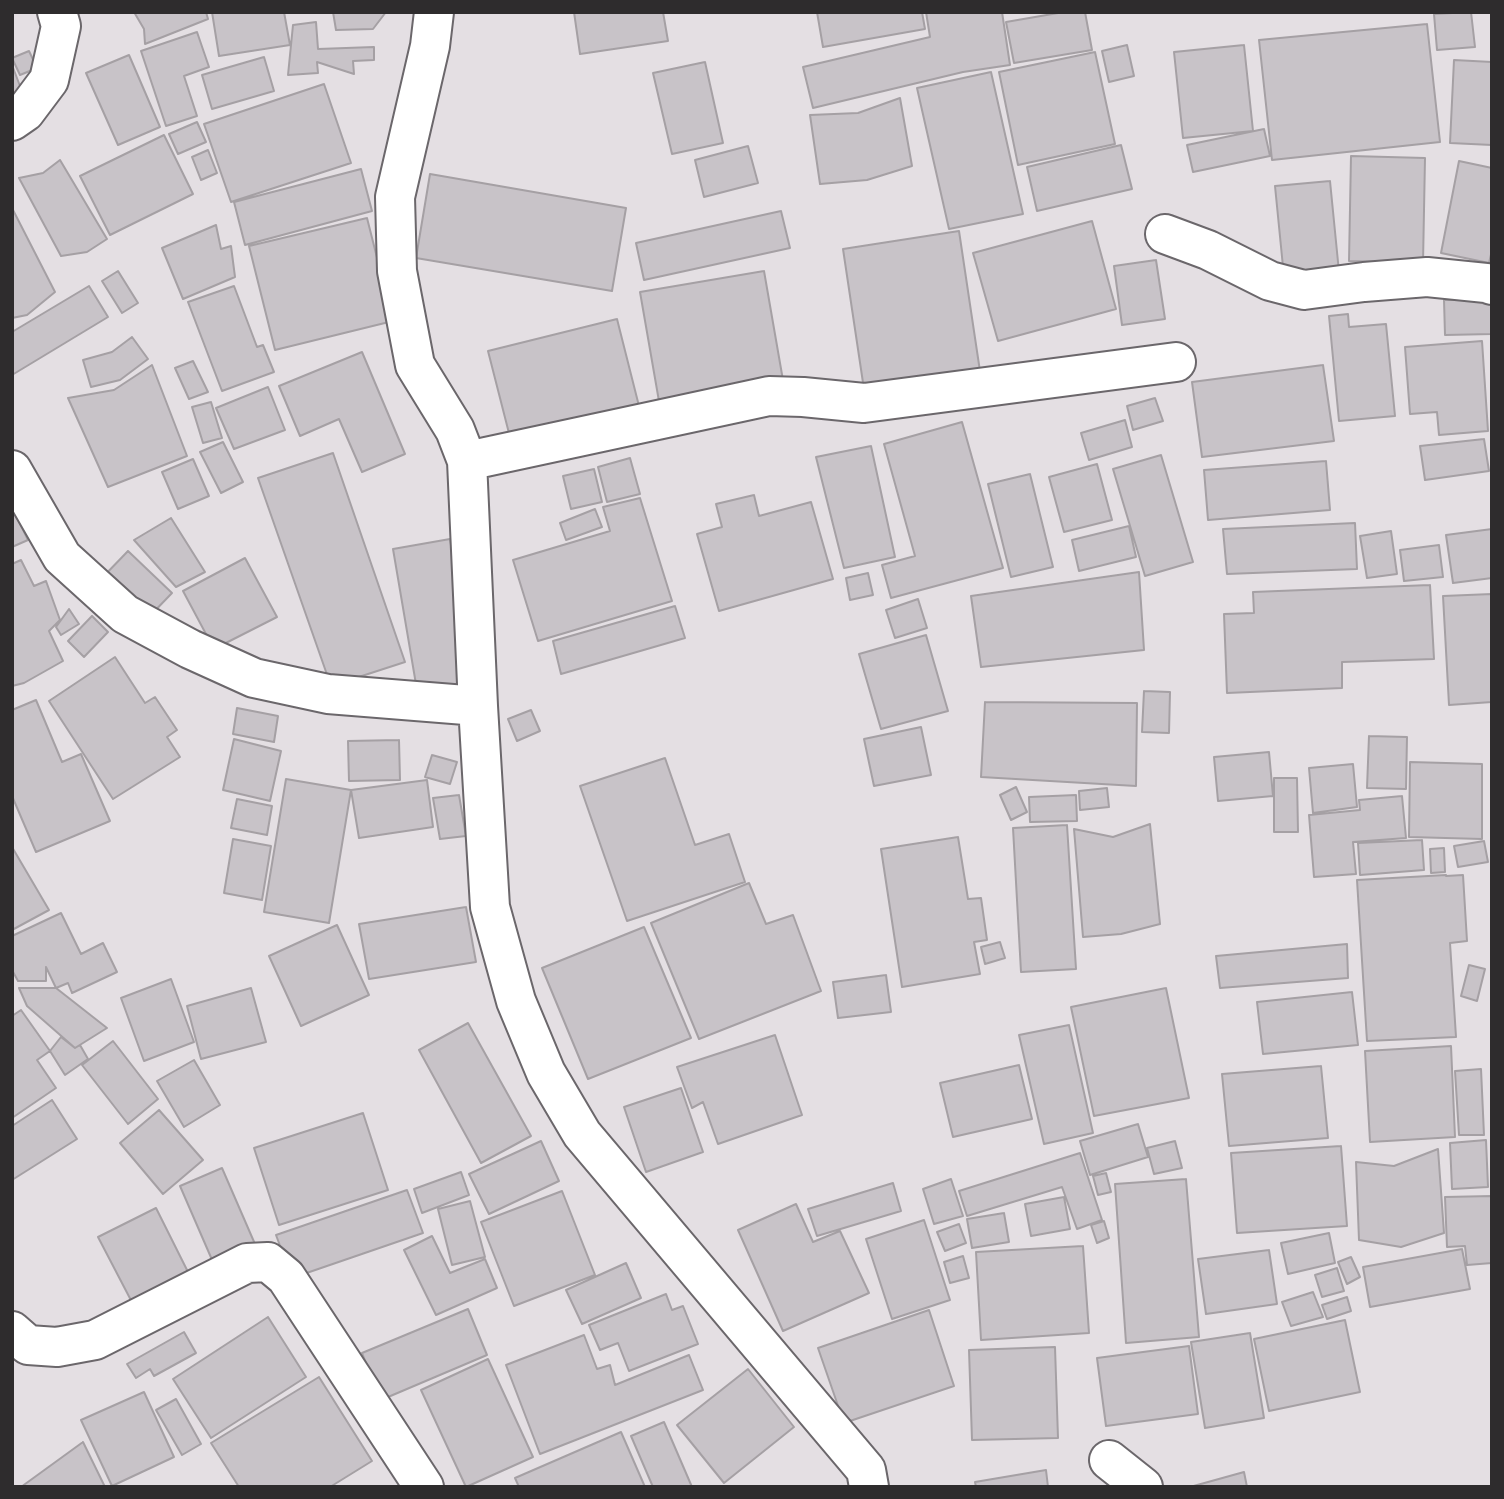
<!DOCTYPE html>
<style>
body{margin:0}
#map{position:relative;width:1504px;height:1499px;overflow:hidden;background:#e4dfe3;font-family:"Roboto Serif",serif}
canvas{display:block}
.frame{position:absolute;inset:0;border:14px solid #2e2c2d;pointer-events:none}
</style>
<div id="map">
<canvas width="1504" height="1499"></canvas>
<div class="frame"></div>
</div>
<script>
const context = document.querySelector('canvas').getContext('2d');
context.lineJoin = 'round';
function fill(path, color) { context.fillStyle = color; context.fill(path, 'evenodd'); }
const shape = rows => new Path2D(rows.map(r => 'M' + r).join(''));
function stroke(path, color, width, dash) { context.strokeStyle = color; context.lineWidth = width; context.lineCap = dash ? 'butt' : 'round'; context.setLineDash(dash || []); context.stroke(path); }
const building = shape([
 [134,12,206,12,208,19,145,44,144,29,134,12],
 [212,12,284,12,290,45,219,56,212,12],
 [333,12,386,12,373,29,336,30,333,12],
 [574,12,663,12,668,41,580,54,574,12],
 [817,12,922,12,925,29,823,47,817,12],
 [926,12,1002,12,1010,65,963,72,813,108,803,67,930,37,926,12],
 [1064,12,1085,12,1092,50,1014,63,1006,22,1064,12],
 [1471,12,1475,47,1437,50,1434,14,1471,12],
 [316,22,318,49,374,47,374,60,353,61,354,74,317,62,318,73,288,75,293,25,316,22],
 [1427,24,1440,142,1272,160,1259,40,1427,24],
 [197,32,209,67,184,76,197,116,166,126,141,51,197,32],
 [1127,45,1134,76,1109,82,1102,51,1127,45],
 [1244,45,1253,131,1183,138,1174,52,1244,45],
 [29,51,37,68,20,75,12,58,29,51],
 [1095,52,1115,144,1018,165,999,72,1095,52],
 [129,55,160,127,118,145,86,73,129,55],
 [264,57,274,91,212,109,202,75,264,57],
 [1454,60,1492,62,1492,145,1450,143,1454,60],
 [705,62,723,143,672,154,653,73,705,62],
 [12,65,28,107,12,115,12,65],
 [991,72,1023,214,949,229,917,88,991,72],
 [324,84,351,163,231,202,204,124,324,84],
 [900,98,912,166,867,180,820,184,810,115,858,113,900,98],
 [197,122,206,142,178,154,169,134,197,122],
 [1264,129,1270,156,1193,172,1187,145,1264,129],
 [164,135,193,194,110,235,80,176,164,135],
 [1121,145,1132,189,1037,211,1027,167,1121,145],
 [748,146,758,183,704,197,695,160,748,146],
 [208,150,217,173,201,180,192,157,208,150],
 [1351,156,1425,158,1423,263,1349,261,1351,156],
 [60,160,107,239,87,252,61,256,19,178,43,173,60,160],
 [1459,161,1492,168,1492,250,1489,263,1441,253,1459,161],
 [361,169,372,211,245,245,234,202,361,169],
 [430,174,626,208,612,291,416,258,430,174],
 [1330,181,1339,272,1284,277,1275,186,1330,181],
 [12,208,55,292,27,315,12,318,12,208],
 [781,211,790,248,644,280,636,243,781,211],
 [367,218,393,321,275,350,249,246,367,218],
 [1092,221,1116,309,998,341,973,253,1092,221],
 [216,225,221,249,231,246,235,277,183,299,162,248,216,225],
 [959,231,981,378,865,396,843,249,959,231],
 [1156,260,1165,319,1122,325,1114,266,1156,260],
 [118,271,138,303,122,313,102,281,118,271],
 [764,271,784,386,660,407,640,292,764,271],
 [89,286,108,317,12,375,12,332,89,286],
 [234,286,257,347,263,345,274,372,222,391,188,302,234,286],
 [1492,299,1492,334,1445,335,1444,300,1492,299],
 [1348,314,1349,327,1386,324,1395,416,1339,421,1329,316,1348,314],
 [617,319,641,414,512,445,488,351,617,319],
 [132,337,148,359,120,380,91,387,83,360,112,352,132,337],
 [1482,341,1488,431,1439,435,1437,412,1410,414,1405,347,1482,341],
 [362,352,405,454,362,472,339,419,300,436,279,386,362,352],
 [193,361,208,392,189,399,175,368,193,361],
 [152,365,187,456,108,487,68,398,114,390,152,365],
 [1323,365,1334,441,1202,457,1192,382,1323,365],
 [268,387,285,430,234,449,216,408,268,387],
 [1155,398,1163,421,1133,430,1127,406,1155,398],
 [211,402,222,438,203,443,192,407,211,402],
 [1125,420,1132,447,1089,460,1081,433,1125,420],
 [962,422,1003,568,891,598,882,565,915,556,884,444,962,422],
 [1484,439,1489,471,1425,480,1420,446,1484,439],
 [223,442,243,482,221,493,200,452,223,442],
 [871,446,895,557,844,568,816,457,871,446],
 [333,453,405,662,331,686,258,478,333,453],
 [1161,455,1193,562,1145,576,1113,469,1161,455],
 [630,458,640,494,607,502,598,467,630,458],
 [193,459,209,496,178,509,162,472,193,459],
 [1326,461,1330,510,1208,520,1204,470,1326,461],
 [1097,464,1112,520,1064,532,1049,477,1097,464],
 [594,469,602,502,571,509,563,476,594,469],
 [1030,474,1053,567,1011,577,988,484,1030,474],
 [754,495,759,516,811,502,833,579,719,611,697,534,722,527,716,504,754,495],
 [640,498,672,601,538,641,513,560,610,531,603,507,640,498],
 [12,507,28,540,12,547,12,507],
 [595,509,602,527,566,540,560,523,595,509],
 [171,518,205,572,176,587,134,540,171,518],
 [1355,523,1357,569,1227,574,1223,529,1355,523],
 [1129,526,1136,557,1079,571,1072,540,1129,526],
 [1492,529,1492,578,1453,583,1446,535,1492,529],
 [1391,531,1397,574,1367,578,1360,536,1391,531],
 [450,539,475,687,418,696,393,549,450,539],
 [1439,545,1443,577,1404,581,1400,550,1439,545],
 [128,551,172,593,146,620,101,579,128,551],
 [245,558,277,617,214,649,183,591,245,558],
 [21,560,34,586,46,581,60,620,49,631,63,661,24,683,12,686,12,564,21,560],
 [1139,572,1144,650,981,667,971,596,1139,572],
 [868,573,873,595,850,600,846,578,868,573],
 [1430,585,1434,659,1342,662,1342,688,1227,693,1224,614,1254,613,1253,592,1430,585],
 [1492,594,1492,702,1449,705,1443,596,1492,594],
 [918,599,927,628,895,638,886,610,918,599],
 [675,606,685,638,561,674,553,641,675,606],
 [69,609,79,624,61,635,56,627,69,609],
 [92,616,108,632,84,657,68,641,92,616],
 [926,635,948,711,881,729,859,654,926,635],
 [115,657,145,703,155,697,177,730,167,737,180,757,113,799,49,701,115,657],
 [1144,691,1170,692,1169,733,1142,732,1144,691],
 [36,700,62,762,81,754,110,821,36,852,12,796,12,710,36,700],
 [985,702,1137,703,1136,786,981,777,985,702],
 [237,708,278,716,274,742,233,734,237,708],
 [531,710,540,731,517,741,508,719,531,710],
 [921,727,931,775,874,786,864,739,921,727],
 [1369,736,1407,737,1406,789,1367,788,1369,736],
 [234,739,281,751,270,801,223,790,234,739],
 [399,740,400,780,349,781,348,741,399,740],
 [1269,752,1273,796,1218,801,1214,757,1269,752],
 [432,755,457,762,450,784,425,777,432,755],
 [665,758,695,845,729,834,745,882,627,921,580,786,665,758],
 [1410,762,1482,764,1482,839,1409,837,1410,762],
 [1353,764,1357,807,1313,813,1309,768,1353,764],
 [1274,778,1297,778,1298,832,1274,832,1274,778],
 [286,779,351,790,329,923,264,912,286,779],
 [427,780,433,827,359,838,351,790,427,780],
 [1016,787,1027,812,1011,820,1000,795,1016,787],
 [1107,788,1109,807,1080,810,1079,791,1107,788],
 [459,795,466,836,440,839,433,798,459,795],
 [1076,795,1077,821,1030,822,1029,797,1076,795],
 [1402,796,1406,838,1353,842,1356,874,1314,877,1309,815,1360,810,1359,800,1402,796],
 [237,799,272,806,267,835,231,828,237,799],
 [1150,824,1160,924,1121,934,1083,937,1074,829,1113,837,1150,824],
 [1067,825,1076,969,1021,972,1013,828,1067,825],
 [958,837,968,899,981,898,987,940,974,942,980,974,902,987,881,849,958,837],
 [233,839,271,846,262,900,224,893,233,839],
 [1422,840,1424,870,1360,875,1358,843,1422,840],
 [1484,841,1488,862,1458,867,1454,846,1484,841],
 [12,847,49,910,12,930,12,847],
 [1444,848,1445,872,1431,873,1430,849,1444,848],
 [1446,875,1446,876,1463,875,1467,941,1450,943,1456,1037,1367,1041,1357,880,1446,875],
 [749,883,766,924,793,915,821,991,699,1039,651,923,749,883],
 [466,907,476,962,369,979,359,924,466,907],
 [61,913,81,954,103,943,117,972,72,993,68,983,56,988,46,967,46,981,18,981,12,970,12,936,61,913],
 [337,925,369,995,301,1026,269,956,337,925],
 [644,927,691,1038,588,1079,542,968,644,927],
 [1000,942,1005,958,985,964,981,947,1000,942],
 [1347,944,1348,978,1220,988,1216,956,1347,944],
 [1469,965,1485,969,1477,1001,1461,996,1469,965],
 [886,975,891,1012,838,1018,833,982,886,975],
 [171,979,194,1042,144,1061,121,998,171,979],
 [19,988,56,988,107,1028,75,1048,27,1006,19,988],
 [251,988,266,1042,201,1059,187,1006,251,988],
 [1166,988,1189,1098,1094,1116,1071,1007,1166,988],
 [1352,992,1358,1045,1263,1054,1257,1002,1352,992],
 [21,1010,50,1051,37,1060,56,1088,12,1118,12,1016,21,1010],
 [468,1023,531,1136,481,1163,419,1050,468,1023],
 [1069,1025,1093,1133,1044,1144,1019,1035,1069,1025],
 [775,1035,802,1115,718,1144,703,1102,692,1108,677,1067,775,1035],
 [61,1037,75,1048,80,1045,88,1059,65,1075,50,1051,61,1037],
 [113,1041,158,1099,128,1124,82,1065,113,1041],
 [1451,1046,1455,1137,1370,1142,1365,1051,1451,1046],
 [194,1060,220,1105,184,1127,157,1081,194,1060],
 [1019,1065,1032,1119,953,1137,940,1083,1019,1065],
 [1321,1066,1328,1138,1229,1146,1222,1074,1321,1066],
 [1481,1069,1484,1135,1459,1135,1455,1071,1481,1069],
 [681,1088,703,1152,646,1172,624,1107,681,1088],
 [52,1100,77,1139,12,1180,12,1126,52,1100],
 [159,1110,203,1160,163,1194,120,1143,159,1110],
 [363,1113,388,1190,279,1225,254,1148,363,1113],
 [1138,1124,1148,1157,1090,1175,1080,1141,1138,1124],
 [1486,1140,1488,1187,1452,1189,1450,1143,1486,1140],
 [541,1141,559,1181,489,1214,469,1174,541,1141],
 [1175,1141,1182,1168,1154,1174,1147,1148,1175,1141],
 [1341,1146,1347,1226,1237,1233,1231,1153,1341,1146],
 [1438,1149,1444,1233,1401,1247,1359,1240,1356,1162,1394,1166,1438,1149],
 [1080,1153,1102,1220,1077,1229,1062,1187,967,1216,959,1191,1080,1153],
 [222,1168,258,1251,216,1269,180,1186,222,1168],
 [461,1172,469,1195,422,1213,414,1189,461,1172],
 [1106,1173,1111,1192,1098,1195,1093,1176,1106,1173],
 [951,1179,963,1216,934,1224,923,1189,951,1179],
 [1186,1179,1199,1337,1126,1343,1115,1184,1186,1179],
 [893,1183,901,1211,817,1236,808,1209,893,1183],
 [407,1190,423,1233,292,1278,276,1235,407,1190],
 [562,1191,595,1275,514,1306,481,1222,562,1191],
 [1492,1196,1492,1263,1467,1265,1465,1246,1447,1247,1445,1197,1492,1196],
 [1064,1197,1070,1229,1031,1236,1025,1204,1064,1197],
 [470,1201,485,1257,452,1265,438,1209,470,1201],
 [796,1204,813,1242,840,1231,869,1293,783,1331,738,1230,796,1204],
 [156,1208,192,1280,135,1308,98,1237,156,1208],
 [1004,1213,1009,1242,972,1248,967,1219,1004,1213],
 [924,1220,950,1300,892,1319,866,1239,924,1220],
 [1104,1221,1109,1238,1097,1243,1091,1225,1104,1221],
 [959,1224,966,1243,945,1251,937,1232,959,1224],
 [1329,1233,1335,1263,1288,1274,1281,1243,1329,1233],
 [432,1236,450,1273,485,1259,497,1288,436,1315,404,1250,432,1236],
 [1083,1246,1089,1333,981,1340,976,1252,1083,1246],
 [1462,1249,1470,1289,1370,1307,1363,1267,1462,1249],
 [1269,1250,1277,1304,1206,1314,1198,1259,1269,1250],
 [963,1256,969,1278,950,1283,944,1262,963,1256],
 [1351,1257,1360,1277,1347,1284,1338,1262,1351,1257],
 [626,1263,641,1298,582,1324,566,1290,626,1263],
 [1337,1268,1344,1291,1322,1297,1315,1275,1337,1268],
 [1313,1292,1323,1317,1291,1326,1282,1302,1313,1292],
 [666,1294,672,1310,683,1306,698,1344,629,1371,618,1343,600,1350,589,1325,666,1294],
 [1347,1297,1351,1311,1327,1319,1322,1305,1347,1297],
 [468,1309,487,1355,381,1400,362,1353,468,1309],
 [929,1310,954,1386,844,1423,818,1348,929,1310],
 [268,1317,306,1377,211,1438,173,1379,268,1317],
 [1345,1320,1360,1392,1269,1411,1254,1339,1345,1320],
 [184,1332,196,1353,154,1376,150,1369,136,1378,127,1364,184,1332],
 [1250,1333,1264,1418,1205,1428,1191,1342,1250,1333],
 [584,1335,597,1369,610,1365,615,1385,689,1355,703,1390,540,1454,506,1365,584,1335],
 [1189,1346,1198,1414,1106,1426,1097,1358,1189,1346],
 [1055,1347,1058,1438,972,1440,969,1350,1055,1347],
 [488,1359,533,1457,466,1487,421,1390,488,1359],
 [748,1369,794,1427,724,1483,677,1425,748,1369],
 [319,1377,372,1461,330,1487,239,1487,211,1443,319,1377],
 [144,1392,174,1457,112,1486,81,1420,144,1392],
 [176,1399,201,1444,182,1455,156,1410,176,1399],
 [664,1422,692,1487,653,1487,631,1436,664,1422],
 [621,1432,645,1487,519,1487,515,1478,621,1432],
 [83,1442,105,1487,21,1487,83,1442],
 [1046,1470,1048,1487,976,1487,975,1482,1046,1470],
 [1244,1472,1247,1487,1190,1487,1244,1472]
]);
const minor = shape([
 [434,12,430,46,395,197,397,271,415,365,455,430,467,461,478,706,490,907,516,1001,546,1073,582,1134,866,1470,869,1487],
 [12,121,25,112,49,80,61,26,57,12],
 [1165,234,1208,250,1270,281,1304,290,1364,282,1427,277,1486,283,1492,285],
 [467,461,769,396,803,397,864,403,1176,362],
 [12,470,62,557,125,614,190,649,254,678,328,694,478,706],
 [12,1331,28,1345,57,1347,95,1340,247,1263,268,1262,286,1277,424,1487],
 [1109,1460,1143,1487]
]);
fill(building, '#c8c3c8');
stroke(building, '#a5a0a4', 2);
stroke(minor, '#6b676b', 42);
stroke(minor, '#fff', 38);
</script>
